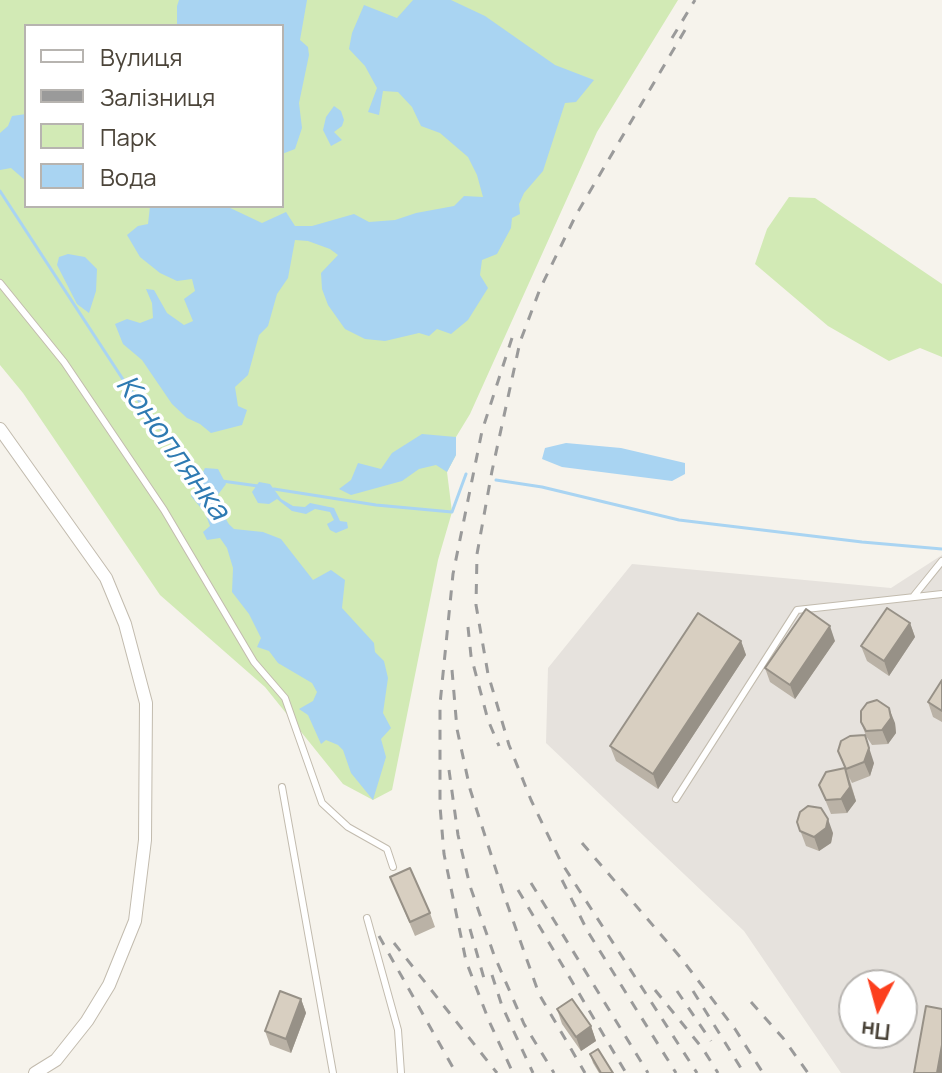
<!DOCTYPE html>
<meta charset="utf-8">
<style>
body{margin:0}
#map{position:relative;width:942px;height:1073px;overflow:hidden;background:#f6f3ec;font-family:Manrope,sans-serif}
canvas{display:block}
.legend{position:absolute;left:24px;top:24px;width:260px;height:184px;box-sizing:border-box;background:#fff;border:2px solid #b7b4b0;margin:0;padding:10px 14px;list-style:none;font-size:24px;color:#4b4439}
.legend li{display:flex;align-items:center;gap:16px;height:40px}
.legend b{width:40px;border:2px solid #b7b4b0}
.north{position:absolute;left:838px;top:969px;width:80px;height:80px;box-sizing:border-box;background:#fff;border:2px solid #b7b4b0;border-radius:50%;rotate:186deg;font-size:22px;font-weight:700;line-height:32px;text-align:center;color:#4b4439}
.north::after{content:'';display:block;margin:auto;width:28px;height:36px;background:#fc3f1d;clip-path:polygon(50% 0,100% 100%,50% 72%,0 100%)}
</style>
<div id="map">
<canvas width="942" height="1073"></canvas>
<ul class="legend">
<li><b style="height:10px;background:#fff"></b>Вулиця</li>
<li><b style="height:10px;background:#9a9a9a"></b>Залізниця</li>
<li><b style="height:22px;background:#d2eab5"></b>Парк</li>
<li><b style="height:22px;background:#a9d4f2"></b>Вода</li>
</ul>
<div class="north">Пн</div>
</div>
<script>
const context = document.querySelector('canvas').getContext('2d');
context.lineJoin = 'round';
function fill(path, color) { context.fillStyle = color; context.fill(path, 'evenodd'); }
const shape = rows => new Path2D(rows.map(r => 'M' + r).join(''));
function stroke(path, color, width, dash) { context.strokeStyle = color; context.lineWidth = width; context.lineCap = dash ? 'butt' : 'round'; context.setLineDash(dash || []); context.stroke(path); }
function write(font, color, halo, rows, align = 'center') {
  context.font = font + ' Manrope,sans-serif'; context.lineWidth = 7; context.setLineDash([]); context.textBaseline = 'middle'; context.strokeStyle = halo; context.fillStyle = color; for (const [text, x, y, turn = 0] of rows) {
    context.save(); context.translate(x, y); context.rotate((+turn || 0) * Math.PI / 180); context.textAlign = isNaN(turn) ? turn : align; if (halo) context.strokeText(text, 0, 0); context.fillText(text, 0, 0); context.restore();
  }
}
const industrial = shape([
 [942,555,942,1073,841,1073,744,931,546,743,548,668,632,564,891,588],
 [854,985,902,985,902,1033,854,1033]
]);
const green = shape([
 [0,0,678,0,597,132,470,414,456,437,456,455,447,472,452,512,438,560,392,790,373,800,343,784,265,687,160,595,23,393,0,365],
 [26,26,282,26,282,206,26,206],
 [789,197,815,198,942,284,942,357,920,348,889,361,828,326,755,264,767,229]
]);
const water = shape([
 [179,0,307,0,300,40,308,47,309,55,299,103,302,128,295,149,282,154,282,26,177,26,177,6],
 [413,0,451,0,485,16,555,65,594,80,576,102,565,103,543,171,524,193,519,204,520,214,512,218,511,228,497,254,482,260,480,275,488,288,468,320,451,334,437,329,429,336,419,333,385,341,365,339,345,329,328,305,322,289,321,273,338,255,330,249,308,241,295,240,288,278,277,294,268,326,259,335,248,375,235,387,238,406,247,410,242,425,211,433,200,424,187,418,172,404,142,360,123,344,115,324,127,319,140,323,153,318,152,303,146,289,154,290,167,313,184,325,193,321,184,299,195,291,192,279,177,281,160,273,140,257,127,235,138,226,148,224,150,206,226,206,262,223,286,212,295,226,312,226,354,214,369,222,395,220,416,213,454,206,464,196,483,197,477,175,468,157,440,133,421,126,412,107,398,92,383,91,379,115,368,112,377,88,365,66,349,49,352,33,364,5,397,18],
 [334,106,341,111,344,120,342,126,334,132,342,140,331,146,323,130,326,117],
 [26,114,26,181,11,168,0,170,0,133,8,126,12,116],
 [68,254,85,257,97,269,96,291,89,313,77,304,57,265,59,257],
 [422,434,456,437,456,455,447,472,436,465,419,469,402,481,351,495,339,489,351,480,358,463,381,469,392,453],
 [566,443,621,448,685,463,685,474,672,481,562,467,542,459,545,448],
 [205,468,218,469,226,484,217,496,215,511,234,529,263,532,281,539,313,580,331,570,345,580,342,608,374,643,375,652,384,661,388,678,383,713,391,728,381,739,386,757,373,800,351,773,343,750,338,745,326,740,321,744,308,715,299,709,313,701,317,692,312,683,278,663,269,651,257,647,261,638,249,614,232,592,233,568,227,548,220,538,207,540,203,532,210,526,205,513,191,496],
 [259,482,270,484,281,499,293,506,305,507,310,503,334,508,340,521,347,522,348,528,336,533,330,530,327,524,334,520,330,512,315,509,306,514,292,511,277,499,269,504,258,503,252,492]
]);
const stream = shape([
 [0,191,126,384,200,479],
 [496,480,542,487,679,520,862,542,942,549],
 [222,481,258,486],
 [274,489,376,505,452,512,466,474],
 [215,503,227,524]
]);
const lane = shape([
 [0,283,64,362,164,510,254,662,285,698,322,803,348,827,387,849,393,867],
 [913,597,942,561],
 [282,787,333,1073],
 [676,799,797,610,942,594],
 [367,918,398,1030,401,1073]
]);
const street = shape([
 [0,429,106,578,125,624,146,703,145,840,135,921,109,985,87,1021,56,1060,35,1073]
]);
const rail = shape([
 [685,30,576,215,540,289,520,342,492,471,477,554,476,605,488,674,509,745,531,800,561,862,697,1073],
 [672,38,695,0],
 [512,338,482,431,453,574,440,704,440,806,444,854,466,961,489,1021,513,1073],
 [468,627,471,656,488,720,499,746],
 [452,670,457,729,470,789,504,895,539,994,585,1073],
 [449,770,458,835,470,886,494,955,524,1024,554,1073],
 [582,843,681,958,735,1029,763,1073],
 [562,880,588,932,676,1073],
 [531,883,648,1073],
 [518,890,626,1073],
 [470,929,485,982],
 [379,936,456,1073],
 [394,943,497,1073],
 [492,975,502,1006,533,1073],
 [655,990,703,1049,718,1073],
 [677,991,711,1041],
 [693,991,744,1073],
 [751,1002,783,1038,808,1073]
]);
const wall = shape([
 [910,623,915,637,889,676,867,661,861,646],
 [741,641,746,655,658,789,616,761,610,746],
 [835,641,795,699,770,682,765,668],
 [942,680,942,722,933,717,928,702],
 [861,722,895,723,896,733,888,744,872,745,866,736],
 [838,751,874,763,870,776,852,783,849,777,856,801,847,813,831,814,819,785,845,769],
 [797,822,833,833,831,843,819,851,806,846],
 [390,877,430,913,435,927,415,936],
 [301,999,306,1013,291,1053,270,1045,265,1031],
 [557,1009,591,1026,596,1041,581,1051,562,1024],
 [590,1054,613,1073,599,1073,593,1063]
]);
const shadedWall = shape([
 [910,623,915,637,889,676,884,661],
 [830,626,835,641,795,699,790,685],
 [741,641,746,655,658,789,653,774],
 [889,708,895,723,896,733,888,744,882,730],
 [865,735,874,763,870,776,864,762],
 [845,768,856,801,847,813,841,799],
 [828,819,833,833,831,843,819,851,814,837],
 [301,999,306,1013,291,1053,286,1039],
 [591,1026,596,1041,581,1051,576,1037],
 [942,1045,942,1073,937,1073]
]);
const building = shape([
 [887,608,910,623,884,661,861,646,887,608],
 [806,609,830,626,790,685,765,668,806,609],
 [698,613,741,641,653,774,610,746,698,613],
 [942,680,942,711,928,702,942,680],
 [877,700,889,708,891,718,882,730,866,731,861,722,861,711,867,703,877,700],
 [865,735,869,748,864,762,846,769,838,751,841,741,850,736,865,735],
 [845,768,850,787,841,799,826,800,819,785,826,772,845,768],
 [808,806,821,808,828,819,826,828,814,837,800,831,797,822,800,812,808,806],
 [410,868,430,913,410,922,390,877,410,868],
 [280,991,301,999,286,1039,265,1031,280,991],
 [572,999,591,1026,576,1037,557,1009,572,999],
 [926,1006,942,1009,942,1045,937,1073,914,1073,926,1006],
 [598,1049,613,1073,601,1073,590,1054,598,1049]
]);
const waterNames = [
 ["Коноплянка",172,448,54]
];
fill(industrial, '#e6e2dd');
fill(green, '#d2eab5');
fill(water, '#a9d4f2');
stroke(stream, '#a9d4f2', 3);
stroke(lane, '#c2bbae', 8);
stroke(street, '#c2bbae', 14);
stroke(lane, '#fff', 6);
stroke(street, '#fff', 12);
stroke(rail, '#9a9a9a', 3, [10, 10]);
fill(wall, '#bab2a6');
fill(shadedWall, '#979187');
fill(building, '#d8cfc1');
stroke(building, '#979187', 2);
write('italic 30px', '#2e7ab2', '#fff', waterNames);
</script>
